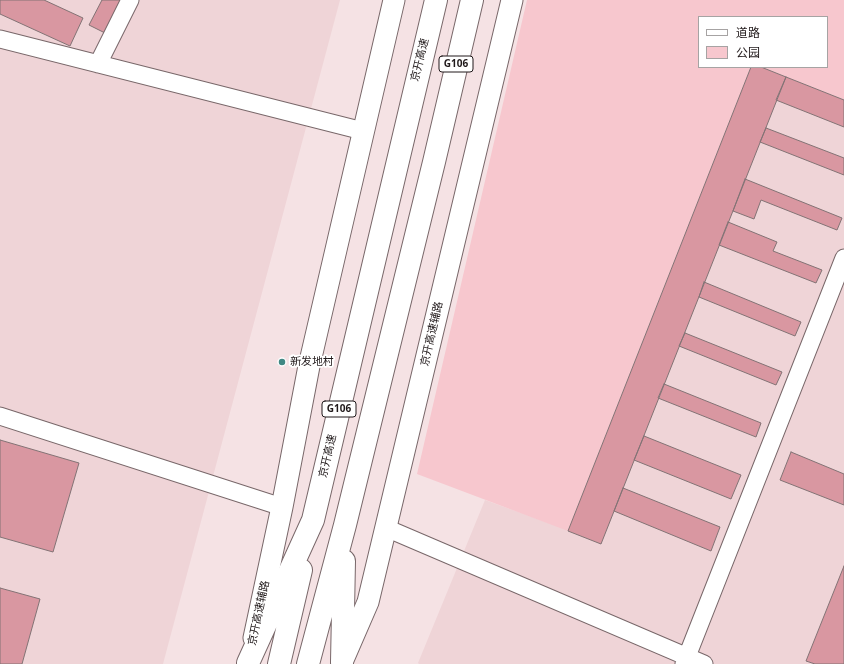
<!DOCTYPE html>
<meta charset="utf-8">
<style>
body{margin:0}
#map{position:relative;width:844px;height:664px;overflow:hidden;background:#f5e2e4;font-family:"Noto Sans","Noto Sans SC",sans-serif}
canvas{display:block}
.legend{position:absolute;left:698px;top:16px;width:130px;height:52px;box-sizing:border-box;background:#fff;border:1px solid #a6a3a3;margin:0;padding:5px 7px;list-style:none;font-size:12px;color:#20191a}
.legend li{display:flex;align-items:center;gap:8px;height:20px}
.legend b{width:20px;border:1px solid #a6a3a3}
</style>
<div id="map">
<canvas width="844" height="664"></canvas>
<ul class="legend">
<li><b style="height:5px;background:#fff"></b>道路</li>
<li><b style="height:11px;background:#f7c7ce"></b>公园</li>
</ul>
</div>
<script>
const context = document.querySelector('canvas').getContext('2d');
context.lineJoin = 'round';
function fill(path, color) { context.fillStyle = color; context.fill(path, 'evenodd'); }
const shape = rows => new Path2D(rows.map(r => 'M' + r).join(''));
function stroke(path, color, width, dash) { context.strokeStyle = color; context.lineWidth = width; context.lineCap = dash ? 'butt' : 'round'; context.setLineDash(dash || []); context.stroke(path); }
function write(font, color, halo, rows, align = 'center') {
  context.font = font + ' "Noto Sans","Noto Sans SC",sans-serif'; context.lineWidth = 3.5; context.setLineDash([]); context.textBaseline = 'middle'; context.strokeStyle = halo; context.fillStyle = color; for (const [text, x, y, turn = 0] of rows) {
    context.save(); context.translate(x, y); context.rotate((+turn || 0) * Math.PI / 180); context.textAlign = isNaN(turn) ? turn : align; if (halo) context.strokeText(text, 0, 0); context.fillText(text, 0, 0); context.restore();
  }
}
const built = shape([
 [0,0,340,0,163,664,0,664],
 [751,67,761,67,844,100,844,664,419,664,418,663,485,500,568,530]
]);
const green = shape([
 [527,0,844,0,844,100,761,67,827,67,827,17,699,17,699,67,751,67,568,531,417,474]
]);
const building = shape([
 [0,0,44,0,83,18,70,46,0,14,0,0],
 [102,0,124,0,107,34,89,25,102,0],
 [751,67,761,67,786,77,601,544,568,531,751,67],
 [786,77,844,100,844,127,776,100,786,77],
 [766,128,844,158,844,175,760,142,766,128],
 [745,179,842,218,837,230,761,200,754,219,733,211,745,179],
 [728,222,777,242,773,251,822,270,816,283,719,245,728,222],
 [704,282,801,322,795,336,699,297,704,282],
 [685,333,782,372,776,385,679,346,685,333],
 [664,384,761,423,756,437,658,398,664,384],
 [644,436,741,475,731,499,634,460,644,436],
 [0,440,79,463,53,552,0,537,0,440],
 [791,452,844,474,844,505,780,480,791,452],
 [623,488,720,527,711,551,614,511,623,488],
 [844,566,844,664,815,664,806,661,844,566],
 [0,588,40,599,22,664,0,664,0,588]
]);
const minor = shape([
 [0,39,363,131],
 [98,64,130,0],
 [0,416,282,507],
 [386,528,704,664],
 [684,664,844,258]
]);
const major = shape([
 [254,638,282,507,309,366,394,0],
 [342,662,368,602,512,0]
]);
const highway = shape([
 [342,662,344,561],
 [248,663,313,520,436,0],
 [279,664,301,570],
 [308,664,345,525,434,162,472,0]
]);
const markers = [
 [282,362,4,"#408883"]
];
const shields = [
 [456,64,34],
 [339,409,34]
];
const shieldNames = [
 ["G106",456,64],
 ["G106",339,409]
];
const streetNames = [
 ["京开高速",420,60,-76],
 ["京开高速辅路",432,334,-77],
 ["京开高速",328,456,-77],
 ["京开高速辅路",259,613,-78]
];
const poiNames = [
 ["新发地村",290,362]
];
fill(built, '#efd4d7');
fill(green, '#f7c7ce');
fill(building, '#d997a1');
stroke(building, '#837375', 1);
stroke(minor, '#786769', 19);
stroke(major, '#786769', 23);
stroke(highway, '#786769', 24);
stroke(minor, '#fff', 17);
stroke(major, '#fff', 21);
stroke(highway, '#fff', 22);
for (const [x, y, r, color] of markers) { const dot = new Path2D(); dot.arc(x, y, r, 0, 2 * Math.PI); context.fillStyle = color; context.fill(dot); stroke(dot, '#fff', 1.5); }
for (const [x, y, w] of shields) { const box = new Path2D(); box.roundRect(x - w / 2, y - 8, w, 16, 3); context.fillStyle = '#fff'; context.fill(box); stroke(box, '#20191a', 1); }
write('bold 10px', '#20191a', null, shieldNames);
write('11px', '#20191a', '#fff', streetNames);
write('11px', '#20191a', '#fff', poiNames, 'left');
</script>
